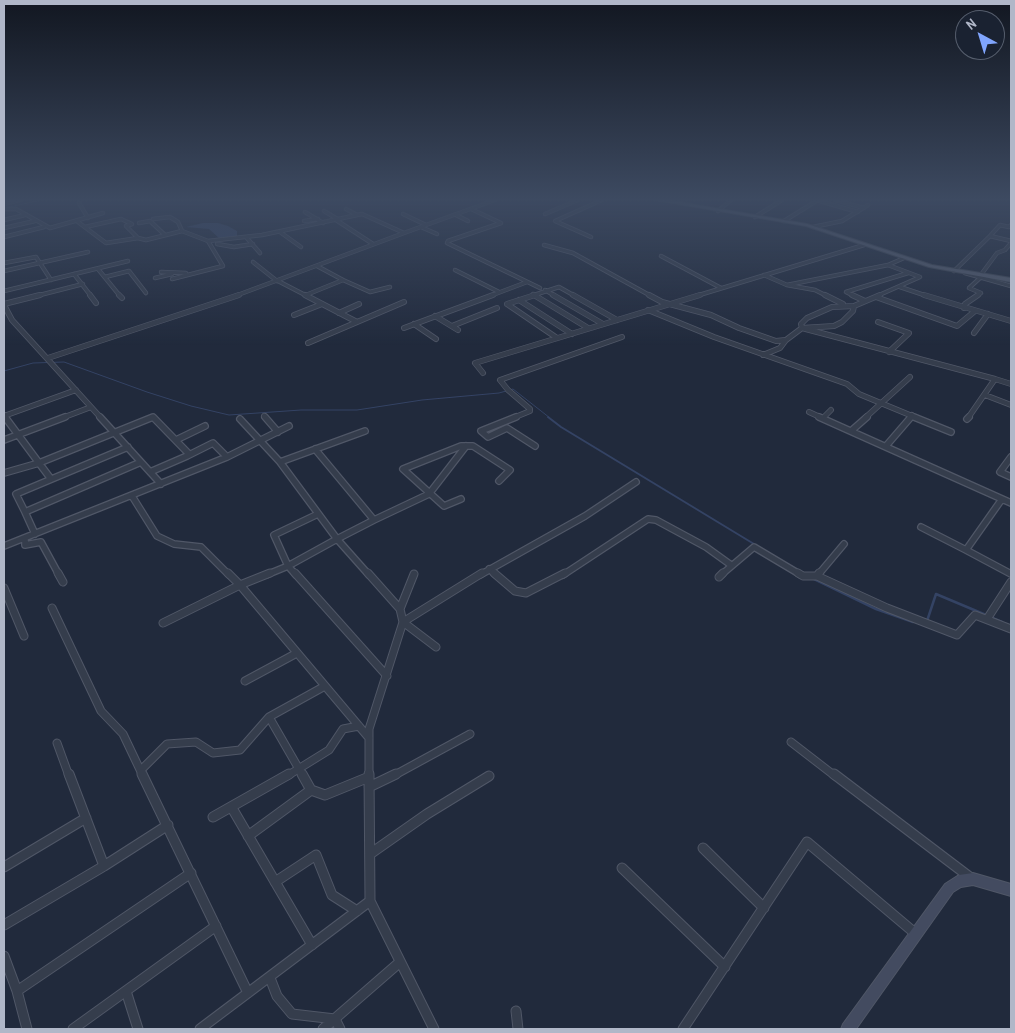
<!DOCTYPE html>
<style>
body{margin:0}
#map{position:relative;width:1015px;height:1033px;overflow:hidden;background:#212a3c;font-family:"Archivo Narrow",sans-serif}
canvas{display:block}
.frame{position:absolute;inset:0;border:5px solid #b0b7c8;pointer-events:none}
.north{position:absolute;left:955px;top:10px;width:50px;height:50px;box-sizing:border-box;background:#1a2231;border:1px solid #565e6d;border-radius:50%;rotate:321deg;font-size:14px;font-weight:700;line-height:20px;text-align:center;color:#b0b7c8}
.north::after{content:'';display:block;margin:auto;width:18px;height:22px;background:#80a5fd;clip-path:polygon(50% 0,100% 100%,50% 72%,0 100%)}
</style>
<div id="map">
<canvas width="1015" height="1033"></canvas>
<div class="frame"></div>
<div class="north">N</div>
</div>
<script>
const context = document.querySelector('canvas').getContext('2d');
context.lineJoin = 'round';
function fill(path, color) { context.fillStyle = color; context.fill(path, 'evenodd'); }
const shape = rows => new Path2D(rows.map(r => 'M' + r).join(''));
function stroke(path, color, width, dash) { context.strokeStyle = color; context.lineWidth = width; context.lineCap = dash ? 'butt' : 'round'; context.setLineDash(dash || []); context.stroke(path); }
const water = shape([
 [203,223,218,223,228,226,237,231,237,236,219,238,209,229,186,227]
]);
const streamFar2 = shape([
 [4,208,42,200],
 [4,371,33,363,64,362,147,392,191,406,229,415,301,410,357,410,422,400,499,393,513,389,550,418]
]);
const streamFar1 = shape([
 [548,417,561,427,754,544],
 [786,563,800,571]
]);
const stream = shape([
 [812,578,876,609,913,622],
 [990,617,1002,622],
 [927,621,936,594,986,615]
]);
const streetFar4 = shape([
 [80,200,79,203,88,218],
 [816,200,858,212],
 [835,200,864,208],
 [4,204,20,200],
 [4,209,16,209,50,228,103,213],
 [346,209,357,215],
 [471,209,501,223,448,241,447,243,540,288],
 [324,211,339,220],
 [718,211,731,200],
 [305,212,323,223],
 [403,214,426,225],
 [545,214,578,200],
 [456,215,468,221],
 [755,217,782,200],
 [153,219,170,217,178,222,182,231],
 [4,220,25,215],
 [336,220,373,244],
 [304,221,318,219],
 [784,221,818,200],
 [78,222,106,243,138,238,146,240,182,231,208,241,262,235,362,214,404,233,495,200],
 [139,223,150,221,165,235],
 [85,227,121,219,132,224,126,226,138,238],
 [421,227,437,234],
 [813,227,842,221,868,205],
 [4,228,35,221],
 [280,232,301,247],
 [990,236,1000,225,1009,227,1011,225],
 [4,237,44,227],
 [246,237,260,253],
 [591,237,555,221,602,200],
 [217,244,234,247,253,244],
 [544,245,573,253,651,296],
 [661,256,721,288],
 [253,262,277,281],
 [4,263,36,257,51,280],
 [98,269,120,296],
 [455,270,499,292],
 [4,271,88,252],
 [954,271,990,236,1011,241],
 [161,272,186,273],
 [965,273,1011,286],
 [74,274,91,296],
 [764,275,787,285,815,290,827,296],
 [980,276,997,253,1005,250,1011,243],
 [105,277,129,271,146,293],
 [155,278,172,274],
 [172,279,223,266,208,241],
 [343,280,370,292,390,287],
 [278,281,307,296],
 [787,285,888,265],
 [900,287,927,296],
 [545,290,555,296],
 [4,291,128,261],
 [533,294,536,296],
 [306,295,343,280,317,266],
 [36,296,83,284],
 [235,296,404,233],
 [490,296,527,282],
 [531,296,559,287,575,296],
 [696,296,864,245],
 [854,296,846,292,908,273],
 [877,296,920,277,888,265,904,258],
 [977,296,981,293,969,288,980,278]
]);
const streetFar3 = shape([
 [90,295,96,303],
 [119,295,122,298],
 [305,295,357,322],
 [534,295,588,328],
 [535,295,507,304,557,338],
 [553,295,603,324],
 [573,295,617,320],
 [649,295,662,302,711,315,739,328,776,341,786,340],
 [825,295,843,304],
 [852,295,865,301],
 [924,295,1011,321],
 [876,297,957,326,975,311],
 [519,300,572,334],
 [4,304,40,295],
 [4,305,12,320,101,418],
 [854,306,832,307,807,318,801,324,802,328,995,379],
 [964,308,965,304,978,295],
 [648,310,714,337,847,384,859,394,917,418],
 [339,313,359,304],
 [294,315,322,304],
 [435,316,458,330],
 [878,322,909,333,889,352],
 [414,324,436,339],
 [452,326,497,308],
 [404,328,493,295],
 [974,333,988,314],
 [308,343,404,302],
 [763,355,780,348,786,340,802,328,834,326,842,322,853,311,854,306,880,295],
 [48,358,239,295],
 [483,373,475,363,700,295],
 [985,395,1011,405],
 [809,412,822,418],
 [4,415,6,418],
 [4,416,76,390],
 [264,416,266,418],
 [62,418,91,407],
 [151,418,154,418],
 [513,418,530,411,530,409,508,390,500,380,622,337],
 [823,418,831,410],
 [865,418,910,377],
 [910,418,912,415],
 [968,418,995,379,1011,384]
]);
const streetFar2 = shape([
 [100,417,161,484],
 [265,417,278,432],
 [516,417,481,431,488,437,507,428,535,446],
 [819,417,1011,503],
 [914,417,951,432],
 [240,419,280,462,337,539,288,566,296,575],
 [967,419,969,417],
 [851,431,867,417],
 [4,440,65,417],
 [176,440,205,426],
 [886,446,911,417],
 [315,449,374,520,337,539,369,575],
 [187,456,213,443,227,457],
 [1011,457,1000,472,1011,477],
 [280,462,365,431],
 [4,473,39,463,5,417],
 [51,479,39,463,153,417,188,453,187,456,150,472],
 [132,496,157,536,174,544,201,547,229,575],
 [461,499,444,506,403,469,461,446,473,446,510,470,499,481],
 [1002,499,966,550,1011,574],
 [25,512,16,494,128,447],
 [374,520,429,494,466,446],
 [921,527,966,550],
 [35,534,25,512,141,462],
 [25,538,25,545,41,542,59,575],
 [4,546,227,457,289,426],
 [489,569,496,575],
 [266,575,288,566,274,535,318,514],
 [480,575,585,516,636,482],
 [563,575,648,519,656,520,706,547,731,565],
 [721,575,754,547,801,575],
 [818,575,844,544]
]);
const streetFar1 = shape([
 [58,573,63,582],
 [228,573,240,585,270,573],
 [295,573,387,676],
 [368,573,400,609,403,622,436,647],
 [494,573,515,591,526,593,565,573],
 [798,573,803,576,817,576,887,608,957,635,975,615,1011,629],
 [817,576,819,573],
 [719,577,723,573],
 [4,588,24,636],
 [52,608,101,711,123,734,143,776],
 [400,609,414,574],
 [987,619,1011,582],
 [163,623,240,585,369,738],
 [245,681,297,653],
 [269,717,303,776],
 [791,742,835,776],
 [57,743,69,776],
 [141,770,167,744,196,742,213,753,240,750,269,717,325,686],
 [287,776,329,750,343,729,359,726],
 [369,776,369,729,403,622,482,573],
 [393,776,470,734]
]);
const street = shape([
 [69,774,104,866],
 [142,774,248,993],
 [302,774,311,790],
 [369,774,370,901,434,1029],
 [834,774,971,878],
 [369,787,396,774],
 [232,808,312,945],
 [213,817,289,774],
 [248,836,311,790,325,795,369,777],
 [703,848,764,908],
 [370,854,427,814,489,776],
 [4,867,86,818],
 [622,868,725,967],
 [275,882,316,855,332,895,357,911],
 [4,925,104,866,168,825],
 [4,956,17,991,27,1029],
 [270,978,277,996,292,1014,335,1019,340,1029],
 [17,991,191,873],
 [126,991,138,1029],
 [516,1011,518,1029],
 [73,1029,216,926],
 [200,1029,370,901],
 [323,1029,400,962],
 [683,1029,807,842,916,934]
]);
const secondary = shape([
 [973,873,1011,884,1011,896,973,885,961,887,953,892,856,1029,841,1029,843,1024,945,884,959,875,973,873]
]);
const primary = shape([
 [655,200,668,200,807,224,932,265,1011,278,1011,282,929,267,806,226,655,200]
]);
fill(water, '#344364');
stroke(streamFar2, '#344364', 1);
stroke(streamFar1, '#344364', 2);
stroke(stream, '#344364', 2.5);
stroke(streetFar4, '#505767', 4.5);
stroke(streetFar3, '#505767', 6);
stroke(streetFar2, '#505767', 8);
stroke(streetFar1, '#505767', 9);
stroke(street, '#505767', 11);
stroke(secondary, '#505767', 2);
stroke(primary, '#3e4655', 2);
stroke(streetFar4, '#353d4c', 3);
stroke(streetFar3, '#353d4c', 4.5);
stroke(streetFar2, '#353d4c', 5.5);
stroke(streetFar1, '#353d4c', 7);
stroke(street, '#353d4c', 9);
fill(secondary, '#434b60');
fill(primary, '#535b6d');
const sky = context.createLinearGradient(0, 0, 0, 345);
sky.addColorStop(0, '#121721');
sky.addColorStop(0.58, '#3d4a61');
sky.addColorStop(1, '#3d4a6100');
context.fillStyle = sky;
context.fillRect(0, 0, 1015, 345);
</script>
